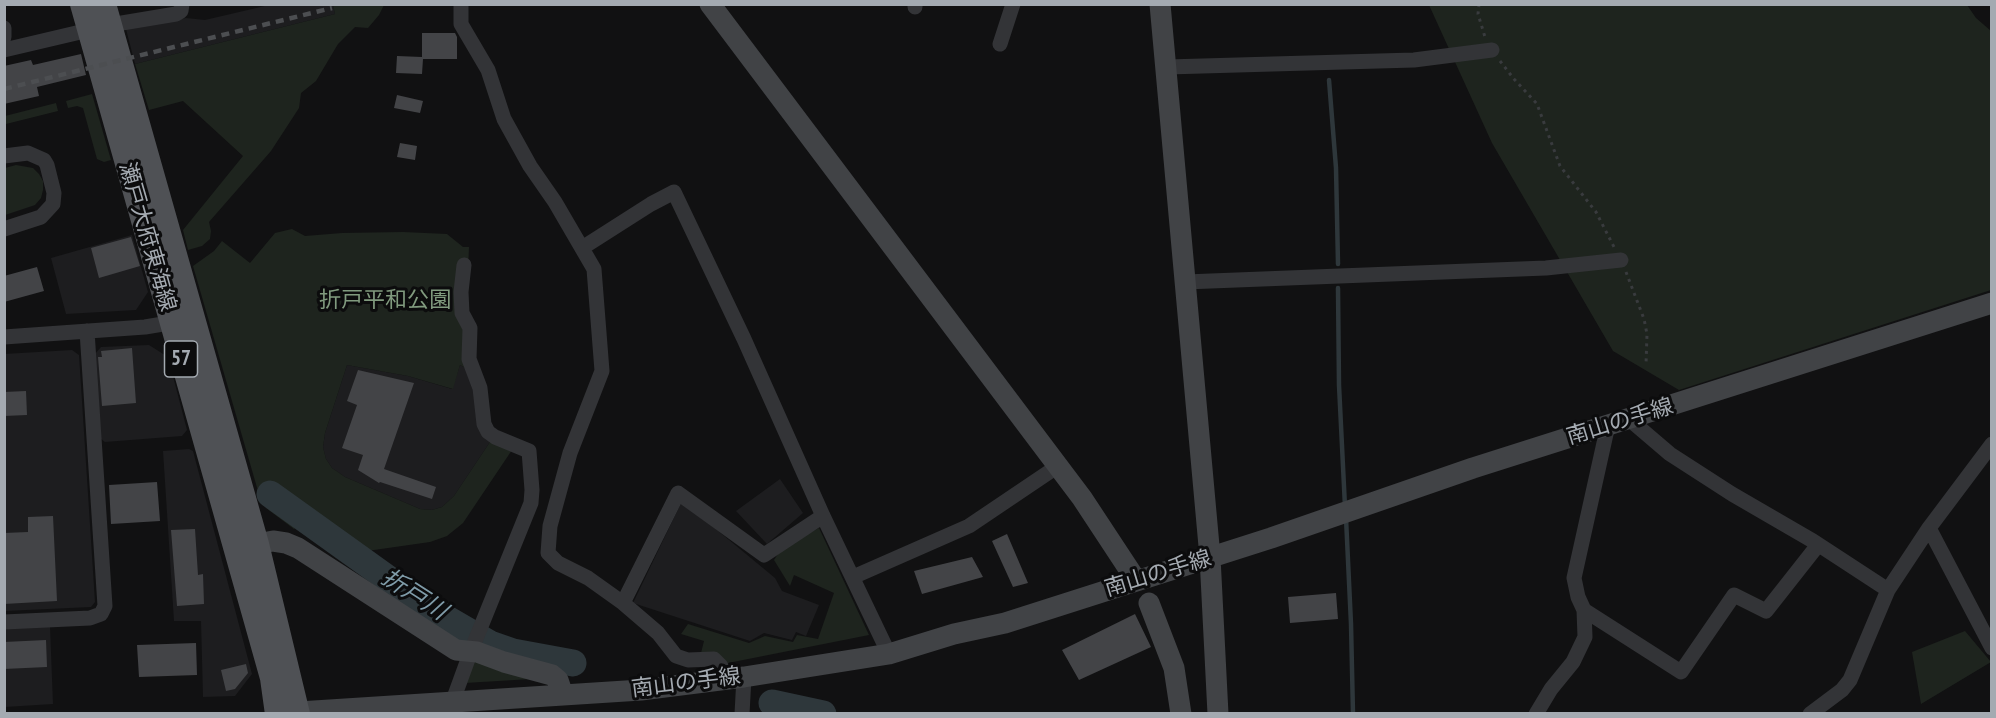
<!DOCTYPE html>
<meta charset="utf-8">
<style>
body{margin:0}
#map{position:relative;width:1996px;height:718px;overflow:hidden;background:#111112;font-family:"PT Sans Narrow",sans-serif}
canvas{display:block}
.frame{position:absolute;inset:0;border:6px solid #a4aab1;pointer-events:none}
</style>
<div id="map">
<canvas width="1996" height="718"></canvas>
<div class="frame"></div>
</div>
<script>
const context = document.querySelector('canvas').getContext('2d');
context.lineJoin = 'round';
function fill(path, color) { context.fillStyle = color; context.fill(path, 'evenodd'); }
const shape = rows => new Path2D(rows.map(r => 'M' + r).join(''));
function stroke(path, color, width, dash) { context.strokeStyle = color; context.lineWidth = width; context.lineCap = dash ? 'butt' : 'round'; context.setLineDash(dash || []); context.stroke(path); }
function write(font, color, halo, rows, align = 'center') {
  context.font = font + ' "PT Sans Narrow","Noto Sans JP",sans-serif'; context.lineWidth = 6; context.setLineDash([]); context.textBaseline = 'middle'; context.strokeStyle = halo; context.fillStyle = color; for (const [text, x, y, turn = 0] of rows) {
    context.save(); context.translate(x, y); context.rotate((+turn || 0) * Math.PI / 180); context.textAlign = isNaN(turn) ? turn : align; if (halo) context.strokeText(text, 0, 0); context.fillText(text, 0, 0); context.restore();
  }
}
const built = shape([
 [269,5,333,5,335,14,135,64,126,29,186,18,205,20],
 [132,235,148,292,136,310,66,314,51,258],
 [149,345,168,357,187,430,182,436,105,442,101,439,95,354,101,347],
 [72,350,79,355,95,602,91,607,5,611,4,354],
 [347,365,408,376,452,389,460,365,464,367,474,380,480,429,485,439,490,442,454,496,442,507,432,510,420,509,345,477,332,468,326,459,323,447,325,433],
 [189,449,193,451,252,674,235,696,203,697,201,621,174,621,163,451],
 [780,479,803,513,767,544,736,511],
 [682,501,775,578,782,591,819,605,806,636,796,632,792,640,764,633,750,641,633,603],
 [50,626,53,704,5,707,5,628]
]);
const green = shape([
 [333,5,384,5,379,15,368,28,355,27,338,44,316,81,301,93,299,108,271,151,209,222,211,231,210,239,202,246,188,250,183,230,243,156,183,101,149,110,135,64,335,14],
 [1429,5,1967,5,1976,18,1991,31,1991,290,1679,390,1613,351,1492,143],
 [92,94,111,160,104,162,97,159,83,108,77,106,68,108,66,101],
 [56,103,58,111,6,124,5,116],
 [16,165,33,168,39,174,43,181,43,190,41,198,35,205,5,215,5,168],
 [292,229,305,236,342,233,403,232,447,234,463,247,469,247,464,367,460,365,453,389,408,376,347,365,325,433,323,447,326,459,332,468,345,477,420,509,432,510,442,507,454,496,490,442,512,450,463,523,447,536,430,542,367,551,363,556,273,490,267,497,300,523,294,529,266,508,260,498,193,266,214,251,222,241,250,263,275,233],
 [819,528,869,635,728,663,695,657,701,653,704,641,681,634,688,624,749,643,765,636,793,642,797,635,818,639,834,593,794,575,790,586,774,560,782,548],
 [1965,631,1991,662,1921,704,1912,652],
 [474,655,548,678,465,683]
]);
const stream = shape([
 [1329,80,1336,168,1338,264],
 [1338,288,1339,385,1345,507],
 [1346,518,1351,624,1353,714]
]);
const river = shape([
 [270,494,394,583,447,619,490,644,513,652,573,663],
 [772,703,823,714]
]);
const building = shape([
 [422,33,455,33,457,37,457,59,423,59,422,74,396,73,397,56,422,57],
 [81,54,86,75,37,87,39,96,4,104,4,66,31,60,33,65],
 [397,95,423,101,420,113,394,108],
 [400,143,417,146,415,160,397,157],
 [131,237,140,266,99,278,91,248],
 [37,267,44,291,4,302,4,276],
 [132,348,136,403,102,406,98,357,102,357,101,351],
 [358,370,414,383,384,469,436,487,432,499,380,482,379,483,358,470,363,455,342,448,357,405,347,401],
 [26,391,27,415,4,416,4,392],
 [157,482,160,521,111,524,109,485],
 [53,516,57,601,4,604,4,533,28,532,28,517],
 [195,529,198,575,203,574,204,604,177,606,171,530],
 [1007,534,1028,583,1013,587,992,541],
 [972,557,983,577,922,594,914,571],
 [1336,593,1338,619,1290,623,1288,597],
 [1135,614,1151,647,1079,680,1062,650],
 [46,640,47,667,4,669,4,642],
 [196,643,197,675,139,677,137,645],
 [246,664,248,673,235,689,226,691,221,670]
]);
const path = shape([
 [1479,4,1478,14,1485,37],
 [1500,61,1514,79,1537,104,1560,166,1596,212,1614,247],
 [1626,272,1644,319,1647,334,1646,365]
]);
const street = shape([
 [461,4,461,24,488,70,504,119,530,166,555,202,594,269,602,371,570,453,550,526,548,553,558,563,588,578,623,603,658,633,676,656,688,660,714,659,721,666,723,679],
 [915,7,915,4],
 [110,25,176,14,181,11,182,4],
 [4,28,4,37],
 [1000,44,1013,4],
 [4,50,89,30],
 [1167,67,1414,60,1492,50],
 [4,156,28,153,44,160,47,165,54,193,53,204,41,217,4,229],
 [582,248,651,204,674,192,744,339,823,516,889,654],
 [1185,282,1546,268,1621,260],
 [4,337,145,327,181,321],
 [1629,419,1670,454,1732,494,1813,541,1888,590],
 [1929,528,1992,648],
 [853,577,969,526,1058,466],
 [623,603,678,493,764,555,823,516],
 [1584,610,1681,672,1734,595,1766,611,1818,545],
 [4,622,90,618,101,614,105,606,87,331],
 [448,714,471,651,531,503,532,490,529,451,495,437,488,432,484,424,480,388,469,359,470,328,462,313,461,292,464,265],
 [742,714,744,677],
 [1536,714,1551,689,1573,662,1585,637,1584,610,1578,597,1574,578,1608,425],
 [1810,714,1842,690,1850,680,1888,590,1929,528,1992,444]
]);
const secondary = shape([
 [710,4,1082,498,1136,580],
 [1160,4,1210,557,1218,714],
 [257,544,273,541,286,543,298,548,456,650,477,652,504,662,552,675,558,680,563,695],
 [1149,603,1174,668,1181,714],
 [283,713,641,690,744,677,889,654,954,634,1005,623,1271,538,1473,468,1992,303]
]);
const primary = shape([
 [82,4,272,678,277,714],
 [104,4,257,544,298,714]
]);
const rail = shape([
 [4,89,332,8]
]);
const shields = [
 [181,359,33]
];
const shieldNames = [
 ["57",181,359]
];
const streetNames = [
 ["瀬戸大府東海線",147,237,74],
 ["南山の手線",1620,422,-17],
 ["南山の手線",1158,574,-17],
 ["南山の手線",686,683,-7]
];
const parkNames = [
 ["折戸平和公園",385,301]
];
const waterNames = [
 ["折戸川",414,595,33]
];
fill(built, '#1d1d1f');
fill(green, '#1e241e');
stroke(stream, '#2e373b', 4.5);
stroke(river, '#2e373b', 27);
fill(building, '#434447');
stroke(path, '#393b3e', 3, [3, 4.5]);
stroke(street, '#333437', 15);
stroke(secondary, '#414346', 21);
stroke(primary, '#4f5155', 24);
stroke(rail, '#4c4e51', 4.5, [8, 6]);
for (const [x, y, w] of shields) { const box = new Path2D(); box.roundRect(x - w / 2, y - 18, w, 36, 4.5); context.fillStyle = '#0c0c0d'; context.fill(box); stroke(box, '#a4aab1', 1.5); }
write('bold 21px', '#a4aab1', null, shieldNames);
write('22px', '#a4aab1', '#0c0c0d', streetNames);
write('22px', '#809a7e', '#0c0c0d', parkNames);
write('italic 24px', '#7f9ba8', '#0c0c0d', waterNames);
</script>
